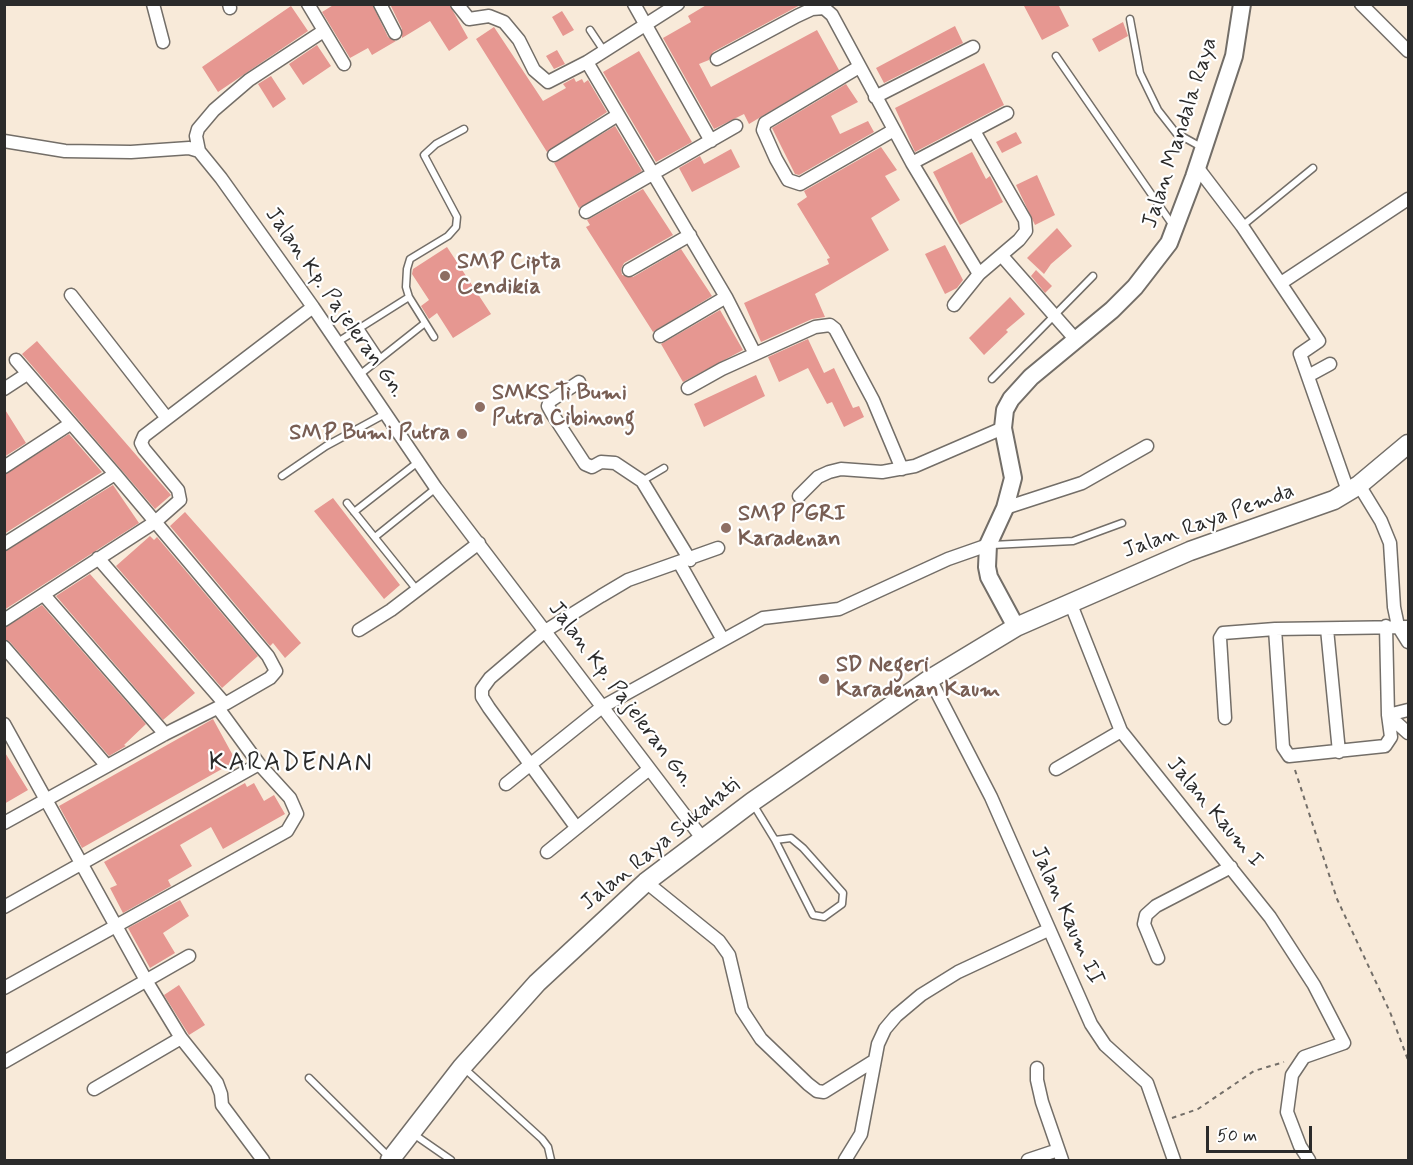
<!DOCTYPE html>
<style>
body{margin:0}
#map{position:relative;width:1413px;height:1165px;overflow:hidden;background:#f8ead9;font-family:Mynerve,sans-serif}
canvas{display:block}
.frame{position:absolute;inset:0;border:6px solid #2b2b2b;pointer-events:none}
.scale{position:absolute;left:1206px;top:1126px;width:106px;height:27px;box-sizing:border-box;border:3px solid #2b2b2b;border-top:0;padding-left:8px;font-size:18px;line-height:21px;white-space:nowrap;color:#2b2b2b;-webkit-text-stroke:4px #fff;paint-order:stroke}
</style>
<div id="map">
<canvas width="1413" height="1165"></canvas>
<div class="frame"></div>
<div class="scale">50 m</div>
</div>
<script>
const context = document.querySelector('canvas').getContext('2d');
context.lineJoin = 'round';
function fill(path, color) { context.fillStyle = color; context.fill(path, 'evenodd'); }
const shape = rows => new Path2D(rows.map(r => 'M' + r).join(''));
function stroke(path, color, width, dash) { context.strokeStyle = color; context.lineWidth = width; context.lineCap = dash ? 'butt' : 'round'; context.setLineDash(dash || []); context.stroke(path); }
function write(font, color, halo, rows, align = 'center') {
  context.font = font + ' Mynerve,sans-serif'; context.lineWidth = 4.5; context.setLineDash([]); context.textBaseline = 'middle'; context.strokeStyle = halo; context.fillStyle = color; for (const [text, x, y, turn = 0] of rows) {
    context.save(); context.translate(x, y); context.rotate((+turn || 0) * Math.PI / 180); context.textAlign = isNaN(turn) ? turn : align; if (halo) context.strokeText(text, 0, 0); context.fillText(text, 0, 0); context.restore();
  }
}
const building = shape([
 [335,4,372,4,388,37,396,41,372,55,368,48,350,58,322,12],
 [390,4,449,4,468,38,449,51,430,21,402,38,402,29],
 [708,4,802,4,713,52,709,60,699,64,711,87,817,30,839,70,749,124,744,114,714,129,663,38,691,22,688,16],
 [1023,4,1058,4,1069,26,1042,40],
 [291,6,308,31,218,92,202,67],
 [562,11,574,30,563,36,552,17],
 [1123,22,1128,36,1099,52,1092,39],
 [955,26,963,43,884,83,876,68],
 [494,27,543,101,566,88,563,84,574,78,576,82,582,79,584,83,588,80,607,112,547,152,476,39],
 [317,45,331,66,303,85,289,64],
 [557,50,565,64,554,69,546,56],
 [639,51,692,142,656,162,603,72],
 [984,63,1004,105,915,152,895,108],
 [271,76,286,99,273,108,258,84],
 [846,84,858,102,831,116,840,134,868,121,874,132,799,175,795,174,772,128],
 [615,126,642,171,579,208,554,163],
 [1016,132,1022,143,1002,153,996,142],
 [881,147,897,170,885,176,900,200,871,218,889,250,815,294,825,317,812,319,761,342,744,303,829,264,827,259,830,258,797,204,807,197,804,191],
 [731,149,740,167,692,192,679,168,700,156,704,164],
 [972,152,986,179,990,176,1003,202,960,225,933,172],
 [1037,175,1055,215,1035,225,1016,185],
 [643,189,673,235,624,263,621,269,622,275,633,277,681,249,712,296,653,332,586,227,590,225,587,220],
 [1057,228,1072,246,1051,264,1044,274,1027,258],
 [945,245,963,280,957,288,945,294,925,254],
 [447,247,491,314,453,338,437,313,429,319,421,306,429,300,412,274,413,269],
 [1036,270,1052,286,1045,293,1031,276],
 [1010,297,1025,314,1006,330,1008,332,984,355,969,338],
 [720,310,743,350,683,382,661,344],
 [808,339,824,373,834,368,853,408,859,406,864,417,844,427,832,402,827,404,808,368,779,382,768,357],
 [37,341,171,495,155,509,22,354],
 [756,375,765,396,704,427,694,404],
 [4,408,26,443,4,457],
 [69,434,102,472,4,534,4,475],
 [113,485,139,523,4,610,4,552],
 [333,498,400,585,384,599,314,511],
 [185,512,301,643,285,658,273,643,270,646,170,526],
 [150,536,154,540,157,537,258,656,222,688,116,566],
 [90,574,195,693,163,720,56,596],
 [42,605,146,724,124,745,126,746,109,756,10,642,4,639,4,628],
 [213,719,236,761,82,848,59,806],
 [4,751,28,790,4,804],
 [245,783,247,787,254,783,264,801,274,795,285,814,223,849,211,827,180,845,192,866,168,880,171,886,123,913,110,888,117,885,104,862],
 [180,900,189,916,163,933,175,953,150,968,128,928],
 [179,985,205,1025,189,1035,164,995]
]);
const path = shape([
 [1295,770,1337,899,1390,1012,1408,1060],
 [1172,1118,1198,1109,1254,1071,1284,1062]
]);
const service = shape([
 [1130,19,1140,73,1158,110,1176,133,1203,148],
 [590,30,604,51],
 [1056,56,1174,227],
 [1242,226,1313,168],
 [360,328,380,358],
 [434,337,409,297,406,287,407,269,410,259,448,236,456,227,457,217,424,155,436,144,464,129],
 [336,343,409,297],
 [358,376,425,323],
 [992,379,1093,276],
 [282,476,326,446,385,414],
 [642,481,664,468],
 [347,503,417,590],
 [354,512,418,462],
 [375,537,436,488],
 [992,545,1073,541,1122,523],
 [753,804,775,840,813,915,824,917,842,904,843,893,803,848,791,838,775,840],
 [465,1069,542,1139,548,1147,551,1160],
 [309,1078,390,1158],
 [412,1133,451,1160]
]);
const minor = shape([
 [153,4,163,42],
 [229,4,230,8],
 [308,4,344,64],
 [380,4,395,33],
 [457,4,469,19,489,16,504,22,519,40,534,70,548,82,587,62,726,297,755,354],
 [634,4,711,141],
 [1361,4,1408,51],
 [717,59,797,16,812,9,824,8,832,15,912,163,979,274],
 [587,62,678,4],
 [859,67,765,123,763,130,776,159,788,180,800,184,894,130],
 [875,97,973,47],
 [4,141,65,151,131,152,189,148,199,151,221,178,313,307,436,488,702,838],
 [199,151,196,136,198,129,214,110,249,80,322,32],
 [554,155,618,115],
 [912,163,1007,113],
 [1197,167,1242,226,1319,341,1300,354,1348,491],
 [586,212,736,126],
 [1002,256,1076,340],
 [629,270,690,235],
 [1281,283,1408,199],
 [71,295,166,417],
 [954,305,979,274,1019,240,1026,231,1025,220,974,131],
 [660,336,726,297],
 [1308,376,1330,364],
 [579,382,550,401,548,406,553,415,585,464,592,467,601,462,615,463,642,481,690,560],
 [688,388,722,369,815,327,830,325,835,329,873,400,902,469],
 [4,389,27,374],
 [4,467,70,424],
 [1359,485,1381,521,1390,543,1394,607,1398,626,1408,642],
 [799,496,818,477,829,472,841,469,882,472,915,466,1003,428],
 [1005,508,1082,483,1147,446],
 [4,544,115,474],
 [98,558,225,704],
 [680,564,723,640],
 [44,595,165,734],
 [1070,602,1121,731,1270,917,1314,985,1344,1043,1304,1057,1292,1075,1287,1112,1300,1146,1309,1160],
 [4,620,155,522,180,500,178,490,144,449,141,443,144,436,313,307],
 [1386,626,1388,715,1408,733],
 [1275,629,1283,747,1289,756,1385,746,1391,737,1388,715,1408,710],
 [1327,629,1339,752],
 [359,630,391,610,479,543],
 [4,647,107,766],
 [930,679,991,797,1091,1024,1105,1045,1147,1083,1174,1160],
 [1225,718,1220,638,1223,633,1275,629,1408,627],
 [4,724,147,982,181,1038,217,1083,221,1094,222,1105,263,1160],
 [1056,769,1121,731],
 [506,784,602,707,763,618,839,609,948,559,988,545],
 [4,823,165,734,225,704,270,678,276,671,268,656,115,474,16,360],
 [576,827,489,708,482,697,482,689,490,678,545,631,601,596,628,580,718,548],
 [547,852,648,770],
 [646,882,719,941,729,955,742,1010,761,1039,808,1084,817,1091,824,1092,872,1062],
 [4,907,259,764,218,708],
 [1158,958,1144,924,1146,915,1156,906,1231,867],
 [4,988,287,831,297,814,290,798,259,764],
 [4,1062,189,956],
 [1037,1068,1037,1080,1042,1102,1062,1160],
 [94,1089,181,1038],
 [845,1160,861,1134,878,1044,885,1029,896,1016,921,995,958,972,1048,930],
 [1028,1160,1058,1150]
]);
const tertiary = shape([
 [1016,627,989,577,987,567,988,545,1005,508,1013,478,1003,428,1005,410,1011,399,1031,377,1112,310,1135,287,1169,243,1194,177,1234,56,1242,4]
]);
const secondary = shape([
 [390,1160,462,1067,537,983,646,882,752,802,930,679,1016,627,1190,551,1334,500,1359,485,1408,444]
]);
const markers = [
 [445,276,6,"#8d6e63"],
 [480,407,6,"#8d6e63"],
 [462,434,6,"#8d6e63"],
 [726,528,6,"#8d6e63"],
 [824,679,6,"#8d6e63"]
];
const streetNames = [
 ["Jalan Mandala Raya",1181,133,-72],
 ["Jalan Kp. Pajeleran Gn.",334,303,55],
 ["Jalan Raya Pemda",1209,522,-20],
 ["Jalan Kp. Pajeleran Gn.",620,695,53],
 ["Jalan Kaum I",1214,813,50],
 ["Jalan Raya Sukahati",661,845,-39],
 ["Jalan Kaum II",1066,916,66]
];
const educationNames = [
 ["SMP Cipta",457,263],
 ["Cendikia",457,288],
 ["SMKS Ti Bumi",492,394],
 ["Putra Cibinong",492,419],
 ["SMP Bumi Putra",450,434,"right"],
 ["SMP PGRI",738,515],
 ["Karadenan",738,540],
 ["SD Negeri",836,666],
 ["Karadenan Kaum",836,691]
];
const quarterNames = [
 ["KARADENAN",291,765]
];
fill(building, '#e69791');
stroke(service, '#736e68', 9);
stroke(minor, '#736e68', 15);
stroke(tertiary, '#736e68', 20);
stroke(secondary, '#736e68', 21);
stroke(path, '#736e68', 2, [4.5, 4.5]);
stroke(service, '#fff', 6);
stroke(minor, '#fff', 12);
stroke(tertiary, '#fff', 16);
stroke(secondary, '#fff', 18);
for (const [x, y, r, color] of markers) { const dot = new Path2D(); dot.arc(x, y, r, 0, 2 * Math.PI); context.fillStyle = color; context.fill(dot); stroke(dot, '#fff', 2); }
write('22px', '#2b2b2b', '#fff', streetNames);
write('bold 22px', '#785e54', '#fff', educationNames, 'left');
context.letterSpacing = '1.5px';
write('26px', '#2b2b2b', '#fff', quarterNames);
context.letterSpacing = '0px';
</script>
